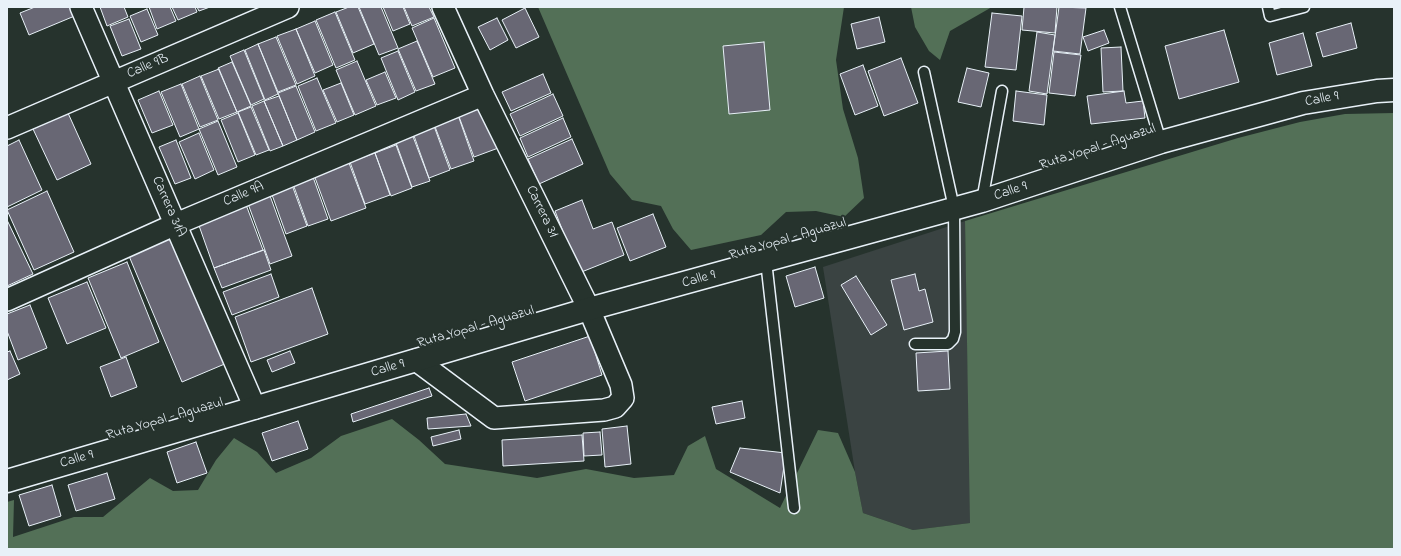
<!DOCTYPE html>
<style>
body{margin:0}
#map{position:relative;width:1401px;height:556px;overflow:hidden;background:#26332d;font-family:"Indie Flower",sans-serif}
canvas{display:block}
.frame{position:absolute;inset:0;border:8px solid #e8f1f8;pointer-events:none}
</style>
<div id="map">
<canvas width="1401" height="556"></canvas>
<div class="frame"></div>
</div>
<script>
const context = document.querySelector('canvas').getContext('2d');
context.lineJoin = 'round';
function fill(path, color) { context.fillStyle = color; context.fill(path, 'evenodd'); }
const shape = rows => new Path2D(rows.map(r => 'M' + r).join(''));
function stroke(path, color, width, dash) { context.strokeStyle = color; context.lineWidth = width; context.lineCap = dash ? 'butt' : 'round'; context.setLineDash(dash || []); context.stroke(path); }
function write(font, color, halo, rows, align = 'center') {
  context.font = font + ' "Indie Flower",sans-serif'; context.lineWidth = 4; context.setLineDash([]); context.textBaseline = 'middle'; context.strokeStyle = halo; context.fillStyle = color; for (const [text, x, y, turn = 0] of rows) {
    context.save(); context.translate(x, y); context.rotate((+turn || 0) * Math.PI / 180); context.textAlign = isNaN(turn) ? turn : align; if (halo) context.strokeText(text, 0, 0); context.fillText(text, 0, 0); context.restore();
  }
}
const built = shape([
 [965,221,971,523,913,530,863,513,855,472,823,267]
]);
const green = shape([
 [538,7,844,7,836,60,843,109,858,158,864,198,844,217,816,211,786,212,761,235,691,250,673,229,661,206,632,200,610,174],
 [911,7,992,7,950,31,940,60,929,51,915,27],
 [1394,113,1394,549,7,549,7,502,14,500,13,537,74,517,103,517,150,478,173,491,198,490,216,460,234,438,257,452,276,473,311,458,341,436,392,419,419,440,445,464,537,478,586,469,634,478,674,475,688,446,705,436,716,469,780,508,818,430,838,433,855,472,863,513,913,530,970,523,965,221,1238,138,1300,122,1345,114]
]);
const building = shape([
 [35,7,74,7,77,15,29,35,20,13,35,7],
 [100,7,124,7,128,17,107,26,100,7],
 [149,7,170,7,176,21,157,29,149,7],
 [172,7,195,7,197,12,178,20,172,7],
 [197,7,210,7,199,11,197,7],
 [349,7,358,7,374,44,353,53,336,12,349,7],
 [359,7,381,7,398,48,379,55,359,7],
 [383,7,403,7,410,24,393,31,383,7],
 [404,7,429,7,434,17,412,26,404,7],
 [1024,7,1057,7,1055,33,1022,30,1024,7],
 [1059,7,1086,8,1080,54,1053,51,1059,7],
 [525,8,539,37,516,48,502,20,525,8],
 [147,9,158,35,141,42,130,16,147,9],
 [335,12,355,60,336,68,316,20,335,12],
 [992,13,1022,16,1016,70,985,67,992,13],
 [879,17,885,42,857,49,851,24,879,17],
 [434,18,455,68,433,77,412,28,434,18],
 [497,18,508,40,490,50,478,27,497,18],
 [129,19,141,49,122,56,110,26,129,19],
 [315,21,333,65,315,73,296,29,315,21],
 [1351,23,1357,48,1323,57,1316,33,1351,23],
 [296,29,315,76,297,84,277,36,296,29],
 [1104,30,1109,43,1088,51,1083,37,1104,30],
 [1224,30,1239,82,1179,99,1165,46,1224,30],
 [1037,32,1055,35,1047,94,1029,91,1037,32],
 [1303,33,1312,66,1277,75,1269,43,1303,33],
 [276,37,296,85,278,92,258,44,276,37],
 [417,41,435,84,416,91,398,49,417,41],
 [764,42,770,110,729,114,723,46,764,42],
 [258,44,278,94,265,100,245,50,258,44],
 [1121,47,1123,91,1103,92,1101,48,1121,47],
 [244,50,264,99,251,105,230,56,244,50],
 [398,51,415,92,398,100,381,58,398,51],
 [1054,52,1081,55,1075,96,1049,93,1054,52],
 [901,58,918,103,884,116,868,71,901,58],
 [357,61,376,106,355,115,336,70,357,61],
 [232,62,251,106,237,112,218,68,232,62],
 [863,65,878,106,855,115,840,74,863,65],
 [967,68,989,73,981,107,958,102,967,68],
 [219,69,237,112,219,119,201,76,219,69],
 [385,72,396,98,377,105,366,80,385,72],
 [543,74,551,93,511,111,502,92,543,74],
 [200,76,218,120,200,127,182,84,200,76],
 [317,78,336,123,316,131,298,86,317,78],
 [341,83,354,115,337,122,323,90,341,83],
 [181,84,199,129,180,137,161,92,181,84],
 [296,86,315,132,297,140,278,93,296,86],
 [159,91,173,125,152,133,138,100,159,91],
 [1016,91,1047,95,1044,125,1013,121,1016,91],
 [1124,91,1126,103,1143,101,1145,118,1091,124,1087,96,1124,91],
 [553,94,563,116,520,136,510,114,553,94],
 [279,96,297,140,283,146,264,101,279,96],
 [264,101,283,146,270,151,252,106,264,101],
 [486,104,501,147,474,157,458,114,486,104],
 [251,107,269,150,256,155,238,112,251,107],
 [68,113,91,164,57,180,33,129,68,113],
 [238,113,255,155,238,162,221,120,238,113],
 [458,115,474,161,451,169,434,124,458,115],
 [563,118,571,137,528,157,520,138,563,118],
 [218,121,237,167,218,175,199,129,218,121],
 [434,126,450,170,429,178,413,133,434,126],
 [199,133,214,170,195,179,179,142,199,133],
 [412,134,430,181,412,187,395,140,412,134],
 [572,139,583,164,539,184,528,159,572,139],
 [19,140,42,190,7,207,7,146,19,140],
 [176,140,191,178,175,184,159,147,176,140],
 [396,145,412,188,391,196,375,153,396,145],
 [375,153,390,195,365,204,350,162,375,153],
 [349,163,366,208,331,221,314,175,349,163],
 [313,177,328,219,308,226,293,184,313,177],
 [292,185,307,226,286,234,271,192,292,185],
 [47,191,74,252,34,270,7,210,47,191],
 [269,193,292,256,270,264,247,201,269,193],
 [582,200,593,229,612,222,624,255,579,273,555,211,582,200],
 [245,202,263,250,214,268,197,220,245,202],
 [653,214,666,247,630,261,617,228,653,214],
 [7,220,33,274,7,286,7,220],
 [174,237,227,363,182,382,129,256,174,237],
 [264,250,271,270,222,288,214,268,264,250],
 [127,262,159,342,121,358,88,278,127,262],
 [815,267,824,298,795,307,786,276,815,267],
 [271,274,279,297,232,315,223,292,271,274],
 [915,274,919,291,925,289,933,322,904,330,891,280,915,274],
 [856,276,887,325,871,335,841,285,856,276],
 [87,282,106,328,67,344,48,298,87,282],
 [312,288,328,334,251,362,235,317,312,288],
 [30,305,47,348,18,360,7,331,7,314,30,305],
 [590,336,602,375,525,401,512,362,590,336],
 [10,351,20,374,7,380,7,352,10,351],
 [290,351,295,363,272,372,267,360,290,351],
 [948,351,950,389,918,391,916,353,948,351],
 [126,357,137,387,111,397,100,367,126,357],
 [429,388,432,396,353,422,351,414,429,388],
 [742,401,745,418,716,424,712,407,742,401],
 [466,414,471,426,428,429,427,418,466,414],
 [298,421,308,449,272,461,262,433,298,421],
 [627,426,631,464,605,467,602,429,627,426],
 [459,430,461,439,433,446,431,437,459,430],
 [600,432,602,455,584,456,583,433,600,432],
 [582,435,584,461,503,466,502,440,582,435],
 [196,442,207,473,177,483,167,452,196,442],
 [740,448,786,453,780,493,730,472,740,448],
 [107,473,115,499,76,511,68,485,107,473],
 [52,485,61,516,29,526,19,495,52,485]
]);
const service = shape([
 [1120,7,1161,142],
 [1268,7,1270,16,1304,7],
 [982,201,1002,91],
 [766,261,794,508],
 [915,344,948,344,953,339,955,332,954,208,924,72]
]);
const minor = shape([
 [81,7,255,408],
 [7,128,288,7],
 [7,300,176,224,483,95],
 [416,360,494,418,604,410,615,407,623,398,621,385,589,309,483,95,443,7]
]);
const tertiary = shape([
 [7,481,589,309,982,201,1161,142,1303,103,1377,91,1394,90]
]);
const streetNames = [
 ["Calle 9B",148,67,-23],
 ["Calle 9",1322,100,-10],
 ["Ruta Yopal - Aguazul",1098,148,-18],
 ["Calle 9",1011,192,-18],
 ["Calle 9A",244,195,-23],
 ["Carrera 31A",168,207,66],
 ["Carrera 31",541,212,64],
 ["Ruta Yopal - Aguazul",788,240,-16],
 ["Calle 9",699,280,-15],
 ["Ruta Yopal - Aguazul",476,328,-16],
 ["Calle 9",388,369,-16],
 ["Ruta Yopal - Aguazul",165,420,-16],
 ["Calle 9",77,460,-16]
];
fill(built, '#3a4342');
fill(green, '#537057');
fill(building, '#686774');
stroke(building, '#e8f1f8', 1);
stroke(service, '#e8f1f8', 13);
stroke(minor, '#e8f1f8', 24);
stroke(tertiary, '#e8f1f8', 25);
stroke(service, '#26332d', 10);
stroke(minor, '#26332d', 21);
stroke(tertiary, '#26332d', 22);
write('14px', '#e8f1f8', '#26332d', streetNames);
</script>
